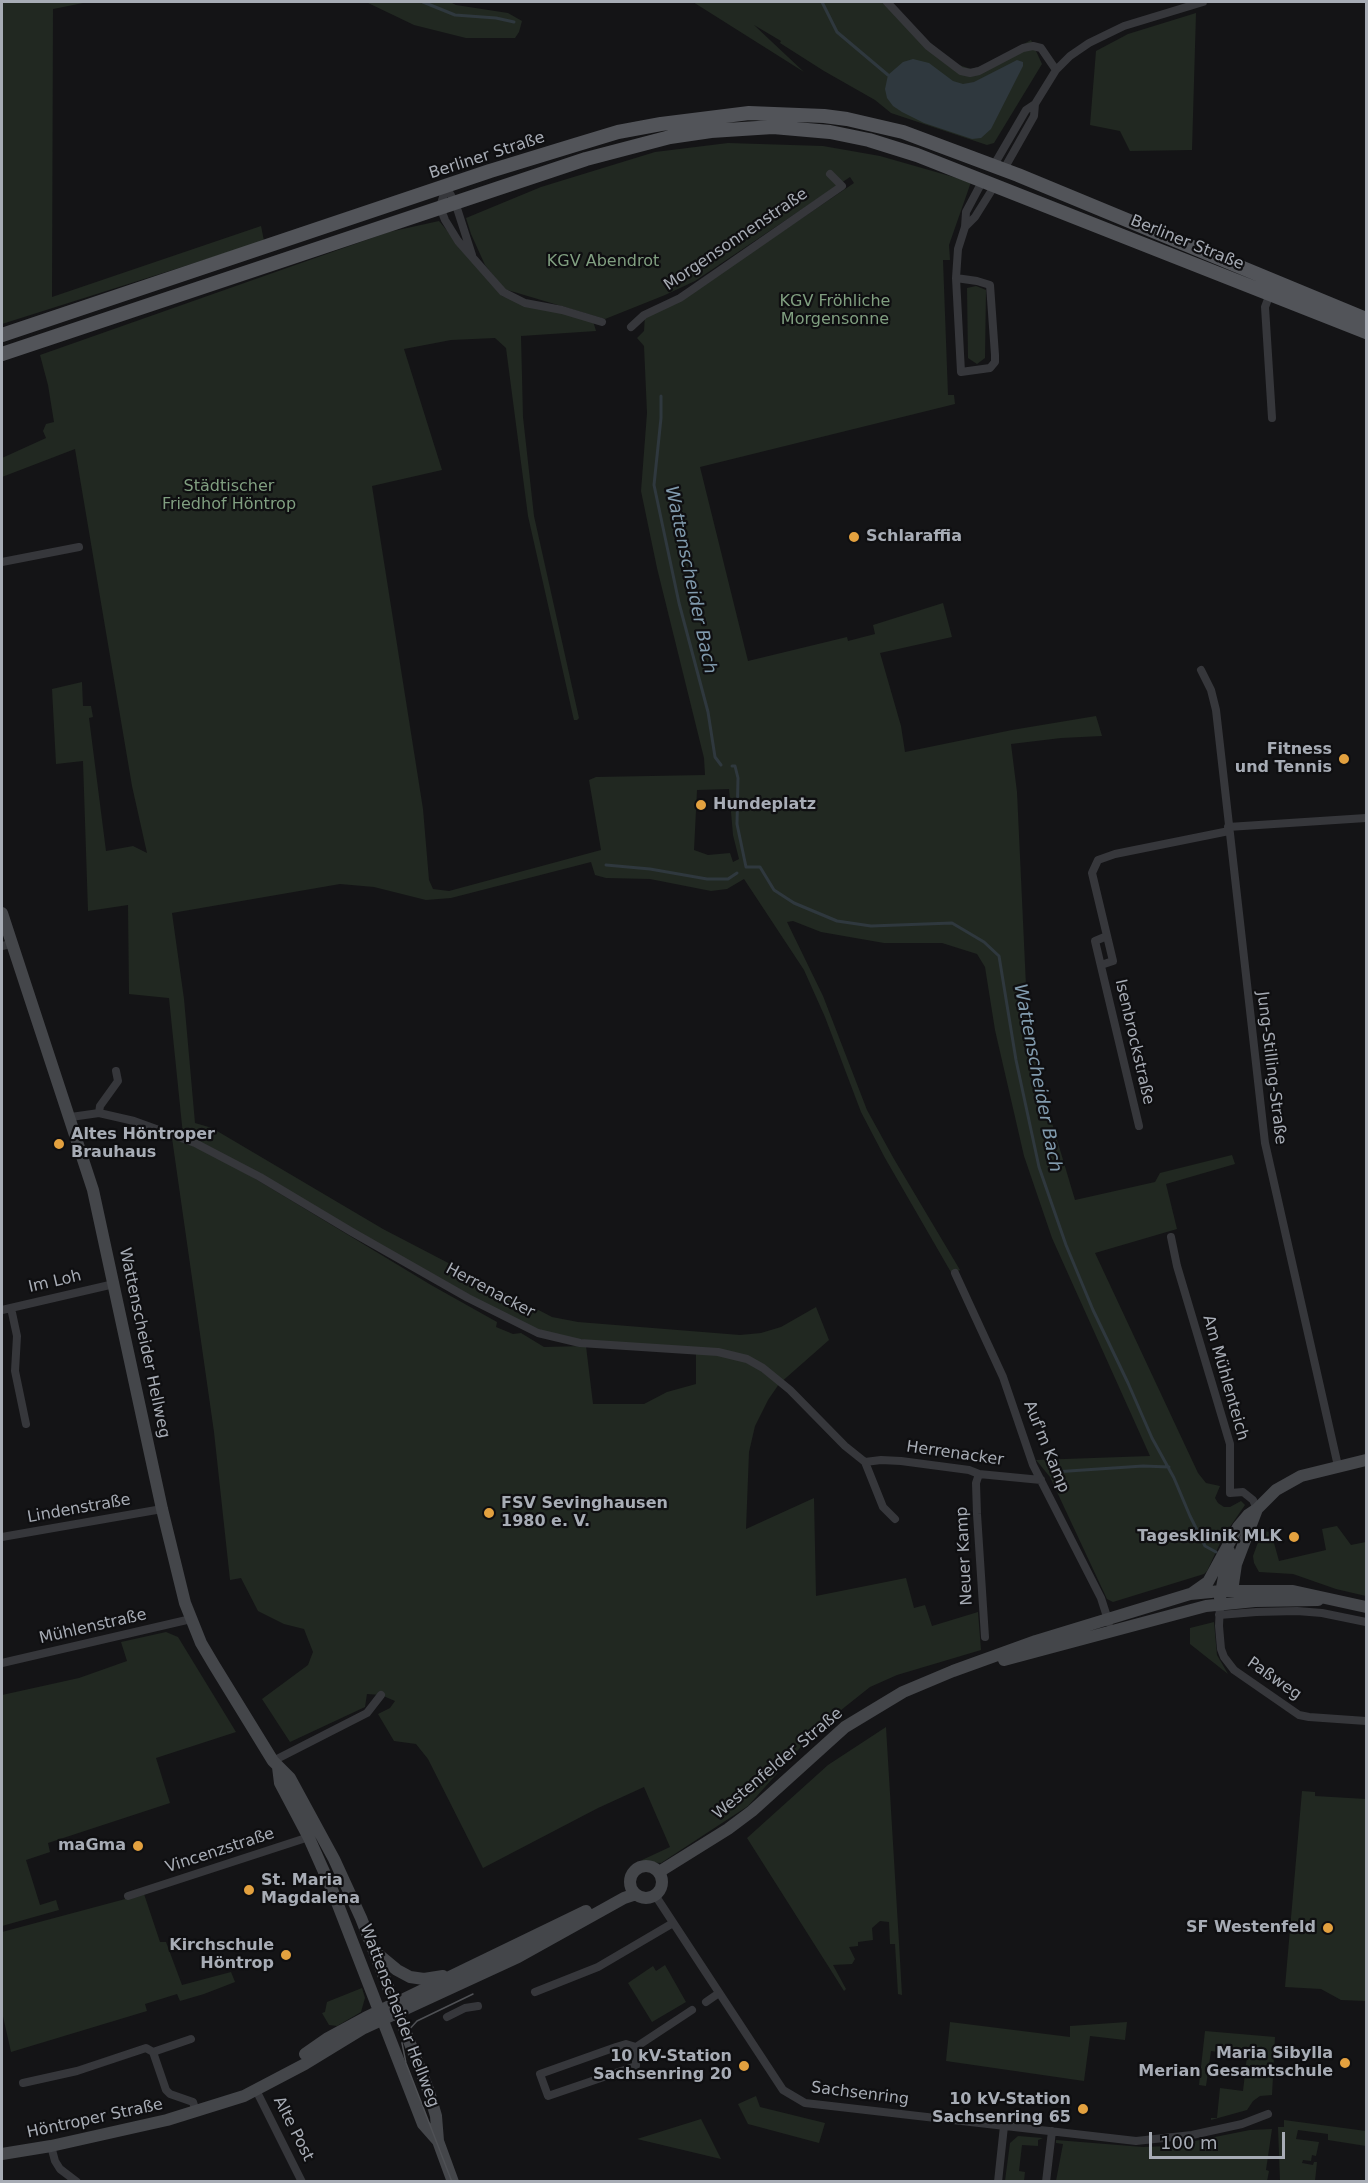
<!DOCTYPE html>
<meta charset="utf-8">
<style>
body{margin:0}
#map{position:relative;width:1368px;height:2183px;overflow:hidden;background:#141416;font-family:"DejaVu Sans",sans-serif}
canvas{display:block}
.frame{position:absolute;inset:0;border:3px solid #a7acb5;pointer-events:none}
.scale{position:absolute;left:1149px;top:2132px;width:136px;height:27px;box-sizing:border-box;border:3px solid #a7acb5;border-top:0;padding-left:8px;font-size:18px;line-height:21px;white-space:nowrap;color:#a7acb5;-webkit-text-stroke:4px #0f0f11;paint-order:stroke}
</style>
<div id="map">
<canvas width="1368" height="2183"></canvas>
<div class="frame"></div>
<div class="scale">100 m</div>
</div>
<script>
const context = document.querySelector('canvas').getContext('2d');
context.lineJoin = 'round';
function fill(path, color) { context.fillStyle = color; context.fill(path, 'evenodd'); }
const shape = rows => new Path2D(rows.map(r => 'M' + r).join(''));
function stroke(path, color, width, dash) { context.strokeStyle = color; context.lineWidth = width; context.lineCap = dash ? 'butt' : 'round'; context.setLineDash(dash || []); context.stroke(path); }
function write(font, color, halo, rows, align = 'center') {
  context.font = font + ' "DejaVu Sans",sans-serif'; context.lineWidth = 4.5; context.setLineDash([]); context.textBaseline = 'middle'; context.strokeStyle = halo; context.fillStyle = color; for (const [text, x, y, turn = 0] of rows) {
    context.save(); context.translate(x, y); context.rotate((+turn || 0) * Math.PI / 180); context.textAlign = isNaN(turn) ? turn : align; if (halo) context.strokeText(text, 0, 0); context.fillText(text, 0, 0); context.restore();
  }
}
const green = shape([
 [2,2,88,2,53,9,52,297,261,226,264,241,2,324],
 [366,2,450,2,456,5,508,13,522,21,519,32,515,38,466,38,414,25],
 [693,2,890,2,922,36,956,64,971,69,985,65,1031,40,1042,64,994,143,987,145,891,113,875,100,824,71,780,43,781,41,754,25,804,72],
 [1196,13,1192,150,1130,151,1120,131,1090,125,1096,51,1128,34],
 [728,143,823,146,880,156,971,182,949,245,950,260,943,260,948,395,954,395,955,404,700,467,748,661,847,637,848,641,875,634,873,625,943,603,952,637,880,653,901,726,905,752,1012,730,1096,716,1102,736,1061,738,1011,744,1017,792,1026,986,1033,1035,1049,1113,1075,1200,1155,1182,1160,1173,1232,1155,1235,1164,1166,1184,1177,1229,1095,1253,1198,1473,1206,1483,1220,1486,1215,1498,1218,1503,1224,1507,1230,1507,1241,1501,1245,1505,1223,1537,1207,1571,1204,1574,1113,1602,1107,1599,1050,1477,1036,1460,1150,1456,1052,1238,1024,1156,995,1030,985,967,977,954,942,943,884,943,821,932,793,921,787,922,823,996,867,1110,894,1159,960,1270,952,1274,885,1158,861,1112,825,1017,804,970,744,879,727,889,711,891,650,879,606,878,595,875,591,862,451,898,426,900,374,887,340,884,172,913,184,999,195,1123,212,1128,383,1229,552,1317,578,1322,740,1335,761,1333,781,1327,816,1307,829,1340,779,1384,768,1400,755,1426,749,1452,746,1529,814,1498,816,1596,906,1578,914,1608,925,1605,932,1626,978,1612,981,1650,897,1675,870,1687,816,1730,748,1806,661,1863,643,1862,642,1860,670,1847,644,1787,598,1808,483,1868,428,1759,416,1744,394,1741,378,1714,390,1708,395,1701,381,1695,367,1694,365,1707,290,1742,262,1699,308,1665,313,1652,304,1629,284,1624,258,1611,241,1578,230,1580,214,1432,172,1138,216,1155,431,1285,497,1322,496,1327,513,1334,521,1333,544,1347,586,1346,593,1404,644,1404,667,1392,696,1384,696,1354,560,1337,516,1321,195,1141,194,1136,186,1138,183,1135,169,998,129,994,128,905,88,911,83,761,56,764,52,689,82,682,83,706,91,706,93,717,89,718,106,851,133,846,147,853,132,786,75,449,2,477,2,458,46,438,43,431,46,424,54,422,48,385,40,355,389,232,439,221,502,296,593,321,596,331,521,336,523,417,534,516,579,718,577,720,574,720,573,716,528,516,506,348,495,338,451,340,404,349,442,470,372,486,423,809,429,880,433,889,449,891,601,850,589,780,596,777,705,775,704,758,657,568,641,491,647,413,644,346,637,338,644,331,645,315,681,300,854,183,850,177,695,281,665,295,605,319,504,289,485,265,471,234,466,218,541,187,655,152],
 [729,789,733,835,739,859,733,862,730,853,708,855,694,850,697,790],
 [976,286,986,290,985,358,977,364,968,358,967,288],
 [1337,1526,1351,1545,1366,1542,1366,1596,1336,1589,1293,1574,1259,1572,1254,1563,1253,1556,1262,1531,1271,1532,1279,1561,1326,1550,1322,1529],
 [1214,1622,1217,1655,1228,1674,1190,1644,1190,1628],
 [166,1632,178,1637,236,1732,156,1758,170,1803,48,1843,50,1852,26,1860,40,1905,56,1900,59,1910,2,1926,2,1695,79,1678,127,1661,121,1642],
 [886,1727,899,1943,902,1995,898,1994,895,1944,890,1944,889,1922,880,1921,872,1928,873,1940,858,1942,858,1946,849,1947,855,1959,852,1964,833,1965,846,1989,844,1991,747,1838,828,1765],
 [1302,1791,1315,1792,1315,1796,1366,1799,1366,2001,1341,2000,1321,1989,1285,1987],
 [144,1894,160,1942,166,1942,182,1985,231,1972,235,1982,204,1994,180,2001,177,1994,145,2004,147,2011,11,2052,2,2012,2,1932],
 [665,1965,686,2002,652,2022,628,1983,653,1966,656,1971],
 [362,1988,365,1998,361,2012,337,2026,329,2025,322,2013,325,2012,327,2002],
 [950,2022,1070,2037,1070,2026,1127,2022,1125,2040,1090,2036,1084,2081,946,2061],
 [1205,2031,1275,2037,1272,2095,1260,2096,1253,2101,1247,2110,1211,2120,1211,2118,1217,2118,1220,2088,1243,2091,1247,2056,1211,2051,1206,2086,1199,2085],
 [756,2096,760,2107,825,2123,819,2143,748,2124,738,2104],
 [701,2119,721,2159,637,2139],
 [1284,2120,1366,2131,1366,2146,1328,2140,1328,2134,1298,2130,1296,2139,1319,2142,1316,2156,1312,2155,1311,2161,1303,2160,1302,2163,1313,2165,1314,2162,1317,2162,1315,2181,1280,2181,1278,2127,1284,2127],
 [1272,2129,1266,2170,1269,2171,1267,2181,1056,2181,1063,2144,1056,2143,1056,2140,1143,2147,1170,2146,1250,2130],
 [1018,2136,1043,2138,1038,2140,1038,2146,1022,2145,1019,2171,1025,2172,1024,2181,1005,2181,1010,2143]
]);
const water = shape([
 [913,59,929,63,953,81,963,84,974,82,1017,60,1023,62,1023,66,991,129,981,138,972,139,924,123,902,112,893,106,887,98,885,89,888,75,903,62]
]);
const stream = shape([
 [423,2,455,15,496,18,514,22],
 [822,2,837,32,888,75],
 [661,396,661,418,654,485,679,603,708,712,715,757,721,765],
 [732,766,735,766,738,778,737,824,746,867,760,867,774,890,794,903,837,921,871,926,952,923,984,942,999,956,1016,1060,1039,1167,1066,1245,1093,1310,1128,1383,1152,1438,1174,1478,1190,1516,1205,1546,1216,1552],
 [606,865,650,869,707,879,728,879,737,873],
 [1054,1472,1143,1466,1169,1467]
]);
const street = shape([
 [887,2,928,46,961,71,970,73,979,71,1023,48,1033,46,1041,48,1056,70],
 [994,165,1026,110,1035,104],
 [1004,169,1034,116,1035,104,1056,70,1070,56,1089,43,1124,26,1203,2],
 [446,187,440,207,445,220,458,241,503,292,525,303,562,310,602,322],
 [446,187,455,202,472,255],
 [965,227,975,217,995,185],
 [956,278,977,281,990,285,995,355,995,362,990,368,961,372,956,278,958,249,965,227,966,212,983,180],
 [1270,294,1265,307,1272,418],
 [631,327,644,315,680,298,696,287,842,186,830,174],
 [2,562,79,547],
 [1201,670,1211,690,1216,710,1265,1143,1338,1466],
 [1228,827,1366,818],
 [1107,936,1095,941,1139,1126],
 [2,946,11,944],
 [1101,965,1113,961,1092,873,1098,860,1115,854,1229,831],
 [99,1113,100,1106,118,1081,116,1071],
 [71,1117,99,1113,134,1121,195,1143,260,1177,352,1232,468,1298,538,1333,580,1343,718,1352,747,1359,763,1368,790,1390,845,1446,865,1462,881,1460,901,1461,969,1470,979,1474,1041,1480],
 [1171,1237,1177,1266,1230,1444,1230,1493,1243,1492,1253,1500,1257,1509],
 [955,1273,1003,1377,1033,1465,1101,1598,1109,1623],
 [11,1308,17,1336,15,1371,26,1424],
 [2,1310,114,1284],
 [865,1462,883,1507,895,1519],
 [979,1474,976,1483,977,1514,985,1637],
 [2,1537,162,1509],
 [1220,1604,1219,1626,1221,1649,1224,1657,1234,1670,1299,1715,1309,1717,1366,1721],
 [1219,1615,1256,1612,1297,1611,1322,1613,1366,1622],
 [2,1663,191,1619],
 [273,1761,367,1713,381,1695],
 [655,1895,783,2090,805,2103,1136,2141,1192,2135,1242,2124,1268,2114],
 [128,1896,312,1836],
 [535,1992,598,1967,673,1923],
 [706,2002,719,1993],
 [447,2017,465,2008,478,2006],
 [636,2047,636,2066,548,2096,540,2074,616,2047,626,2044,636,2047,692,2010],
 [153,2052,166,2090,170,2094,193,2102,196,2112],
 [23,2083,77,2071,146,2048,153,2052,191,2039],
 [256,2090,302,2182],
 [51,2146,55,2161,60,2169,77,2182],
 [998,2182,1004,2126],
 [1046,2182,1052,2131]
]);
const secondary = shape([
 [2,913,93,1190,162,1509,185,1603,201,1643,214,1665,273,1761,290,1778,334,1859,361,1918,429,2092,436,2116,438,2141,453,2182],
 [1232,1591,1236,1564,1257,1509],
 [1191,1594,1208,1582,1238,1527,1248,1515,1257,1509,1276,1490,1301,1476,1366,1460],
 [1220,1598,1229,1551],
 [1004,1660,1206,1606,1255,1601,1318,1600],
 [278,1767,280,1783,309,1838,333,1892,423,2124,438,2141],
 '630 1882a16 16 0 1 1 32 0a16 16 0 1 1-32 0Z',
 [659,1872,728,1829,752,1811,845,1727,903,1692,953,1671,1036,1641,1190,1594,1221,1591,1293,1591,1366,1607],
 [374,1951,397,1970,410,1977,424,1979,443,1976],
 [305,2054,328,2038,365,2018,586,1911],
 [2,2154,51,2146,167,2120,244,2096,305,2064,364,2028,518,1957,624,1898,636,1894]
]);
const primary = shape([
 [2,335,490,171,575,145,618,132,661,124,749,113,824,116,847,119,903,132,1018,175,1366,319],
 [2,354,586,159,670,137,711,131,773,127,830,132,869,140,917,155,1366,332]
]);
const tram = shape([
 [452,2182,406,2063,402,2043,406,2033,417,2021,473,1994]
]);
const markers = [
 [854,537,6,"#e3a13f"],
 [1344,759,6,"#e3a13f"],
 [701,805,6,"#e3a13f"],
 [59,1144,6,"#e3a13f"],
 [489,1513,6,"#e3a13f"],
 [1294,1537,6,"#e3a13f"],
 [138,1846,6,"#e3a13f"],
 [249,1890,6,"#e3a13f"],
 [1328,1928,6,"#e3a13f"],
 [286,1955,6,"#e3a13f"],
 [1345,2063,6,"#e3a13f"],
 [744,2066,6,"#e3a13f"],
 [1083,2109,6,"#e3a13f"]
];
const streetNames = [
 ["Berliner Straße",487,156,-18],
 ["Morgensonnenstraße",736,240,-34],
 ["Berliner Straße",1187,243,22],
 ["Isenbrockstraße",1134,1042,77],
 ["Jung-Stilling-Straße",1271,1068,83],
 ["Im Loh",55,1282,-13],
 ["Herrenacker",490,1291,28],
 ["Wattenscheider Hellweg",144,1343,78],
 ["Am Mühlenteich",1225,1378,74],
 ["Auf'm Kamp",1046,1447,68],
 ["Herrenacker",955,1454,8],
 ["Lindenstraße",79,1509,-10],
 ["Neuer Kamp",965,1556,-93],
 ["Mühlenstraße",93,1627,-13],
 ["Paßweg",1274,1679,35],
 ["Westenfelder Straße",778,1764,-40],
 ["Vincenzstraße",220,1851,-18],
 ["Wattenscheider Hellweg",399,2016,69],
 ["Sachsenring",860,2094,7],
 ["Höntroper Straße",95,2119,-12],
 ["Alte Post",293,2129,63]
];
const parkNames = [
 ["KGV Abendrot",603,262],
 ["KGV Fröhliche",835,302],
 ["Morgensonne",835,320],
 ["Städtischer",229,487],
 ["Friedhof Höntrop",229,505]
];
const poiNames = [
 ["Schlaraffia",866,537,"left"],
 ["Fitness",1332,750],
 ["und Tennis",1332,768],
 ["Hundeplatz",713,805,"left"],
 ["Altes Höntroper",71,1135,"left"],
 ["Brauhaus",71,1153,"left"],
 ["FSV Sevinghausen",501,1504,"left"],
 ["1980 e. V.",501,1522,"left"],
 ["Tagesklinik MLK",1282,1537],
 ["maGma",126,1846],
 ["St. Maria",261,1881,"left"],
 ["Magdalena",261,1899,"left"],
 ["SF Westenfeld",1316,1928],
 ["Kirchschule",274,1946],
 ["Höntrop",274,1964],
 ["Maria Sibylla",1333,2054],
 ["Merian Gesamtschule",1333,2072],
 ["10 kV-Station",732,2057],
 ["Sachsenring 20",732,2075],
 ["10 kV-Station",1071,2100],
 ["Sachsenring 65",1071,2118]
];
const waterNames = [
 ["Wattenscheider Bach",690,580,78],
 ["Wattenscheider Bach",1037,1078,79]
];
fill(green, '#212821');
fill(water, '#2f383e');
stroke(stream, '#2f383e', 3);
stroke(street, '#36373b', 8);
stroke(secondary, '#44464a', 12);
stroke(primary, '#525459', 14);
stroke(tram, '#4f5155', 1.5);
for (const [x, y, r, color] of markers) { const dot = new Path2D(); dot.arc(x, y, r, 0, 2 * Math.PI); context.fillStyle = color; context.fill(dot); stroke(dot, '#0f0f11', 2); }
write('16px', '#a7acb5', '#0f0f11', streetNames);
write('16px', '#809f80', '#0f0f11', parkNames);
write('bold 16px', '#a7acb5', '#0f0f11', poiNames, 'right');
write('italic 18px', '#819bae', '#0f0f11', waterNames);
</script>
